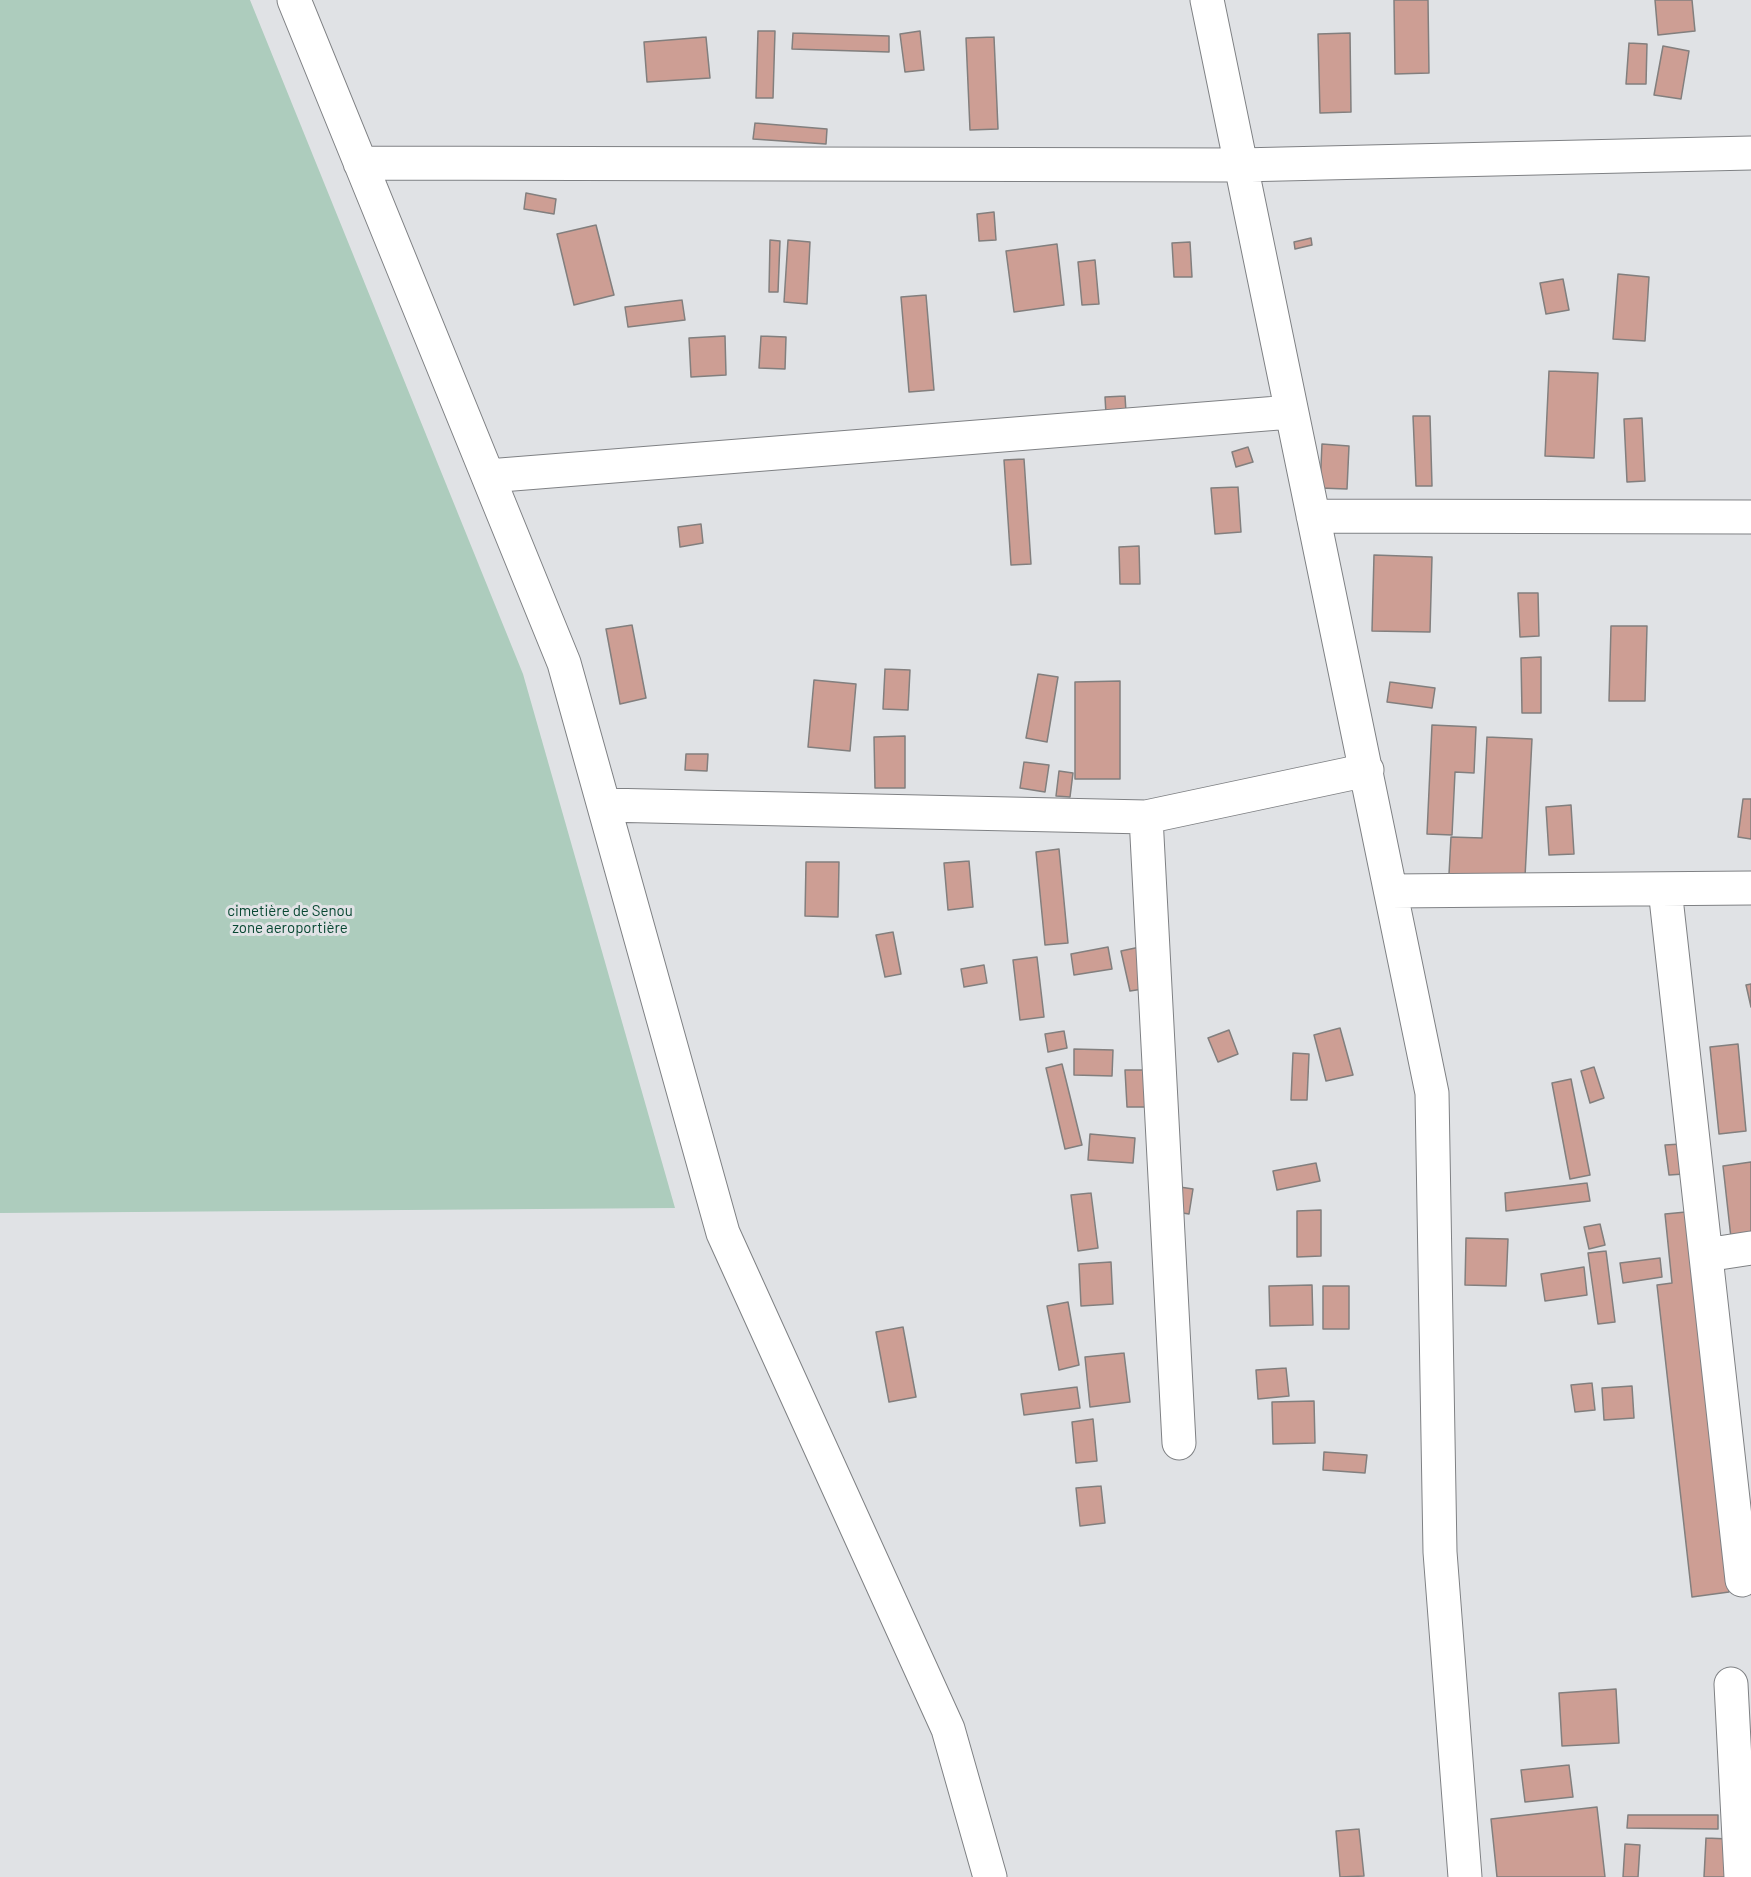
<!DOCTYPE html>
<meta charset="utf-8">
<style>
body{margin:0}
canvas{display:block;background:#e0e2e5}
</style>
<canvas width="1751" height="1877"></canvas>
<script>
const context = document.querySelector('canvas').getContext('2d');
context.lineJoin = 'round';
function fill(path, color) { context.fillStyle = color; context.fill(path, 'evenodd'); }
const shape = rows => new Path2D(rows.map(r => 'M' + r).join(''));
function stroke(path, color, width, dash) { context.strokeStyle = color; context.lineWidth = width; context.lineCap = dash ? 'butt' : 'round'; context.setLineDash(dash || []); context.stroke(path); }
function write(font, color, halo, rows, align = 'center') {
  context.font = font + ' Barlow,sans-serif'; context.lineWidth = 6; context.setLineDash([]); context.textBaseline = 'middle'; context.strokeStyle = halo; context.fillStyle = color; for (const [text, x, y, turn = 0] of rows) {
    context.save(); context.translate(x, y); context.rotate((+turn || 0) * Math.PI / 180); context.textAlign = isNaN(turn) ? turn : align; if (halo) context.strokeText(text, 0, 0); context.fillText(text, 0, 0); context.restore();
  }
}
const green = shape([
 [0,0,250,0,523,674,675,1208,0,1213]
]);
const building = shape([
 [1394,0,1428,0,1429,73,1395,74,1394,0],
 [1655,0,1692,0,1695,31,1658,35,1655,0],
 [758,31,775,31,773,98,756,98,758,31],
 [920,31,924,70,905,72,900,34,920,31],
 [793,33,889,36,889,52,792,49,793,33],
 [1350,33,1351,112,1320,113,1318,34,1350,33],
 [706,37,710,78,647,82,644,42,706,37],
 [994,37,998,129,970,130,966,38,994,37],
 [1629,43,1647,44,1646,84,1626,84,1629,43],
 [1663,46,1689,51,1681,99,1654,95,1663,46],
 [755,123,827,129,826,144,753,139,755,123],
 [526,193,556,199,554,214,524,209,526,193],
 [994,212,996,240,979,241,977,214,994,212],
 [596,225,614,295,574,305,557,234,596,225],
 [1311,238,1312,245,1295,249,1294,242,1311,238],
 [770,240,780,241,778,292,769,292,770,240],
 [788,240,810,242,807,304,784,302,788,240],
 [1190,242,1192,277,1174,277,1172,243,1190,242],
 [1057,244,1064,305,1014,312,1006,251,1057,244],
 [1095,260,1099,304,1082,305,1078,262,1095,260],
 [1618,274,1649,277,1645,341,1613,339,1618,274],
 [1563,279,1569,310,1546,314,1540,283,1563,279],
 [926,295,934,390,909,392,901,297,926,295],
 [682,300,685,320,628,327,625,307,682,300],
 [725,336,726,375,691,377,689,338,725,336],
 [761,336,786,337,785,369,759,368,761,336],
 [1549,371,1598,373,1594,458,1545,456,1549,371],
 [1125,396,1126,412,1106,414,1105,397,1125,396],
 [1413,416,1430,416,1432,486,1416,486,1413,416],
 [1642,418,1645,481,1627,482,1624,419,1642,418],
 [1322,444,1349,446,1347,489,1320,488,1322,444],
 [1248,447,1253,462,1236,467,1232,452,1248,447],
 [1024,459,1031,564,1011,565,1004,460,1024,459],
 [1238,487,1241,532,1215,534,1211,488,1238,487],
 [701,524,703,543,680,547,678,527,701,524],
 [1139,546,1140,584,1120,584,1119,547,1139,546],
 [1374,555,1432,557,1430,632,1372,631,1374,555],
 [1518,593,1538,593,1539,636,1520,637,1518,593],
 [632,625,646,698,620,704,606,629,632,625],
 [1611,626,1647,626,1645,701,1609,701,1611,626],
 [1541,657,1541,713,1522,713,1521,658,1541,657],
 [885,669,910,670,908,710,883,709,885,669],
 [1038,674,1058,677,1047,742,1026,738,1038,674],
 [814,680,856,684,850,751,808,747,814,680],
 [1120,681,1120,779,1075,779,1075,682,1120,681],
 [1390,682,1435,688,1432,708,1387,702,1390,682],
 [1432,725,1476,727,1474,773,1455,772,1452,835,1427,834,1432,725],
 [905,736,905,788,875,788,874,737,905,736],
 [1487,737,1532,739,1525,877,1449,874,1451,837,1482,838,1487,737],
 [686,754,708,754,707,771,685,770,686,754],
 [1024,762,1049,765,1045,792,1020,788,1024,762],
 [1059,771,1073,773,1070,797,1056,796,1059,771],
 [1743,799,1751,799,1751,839,1738,837,1743,799],
 [1571,805,1574,854,1549,855,1546,807,1571,805],
 [1059,849,1068,943,1045,945,1036,852,1059,849],
 [969,861,973,907,948,910,944,863,969,861],
 [806,862,839,862,838,917,805,916,806,862],
 [893,932,901,974,885,977,876,935,893,932],
 [1108,947,1112,969,1074,975,1071,954,1108,947],
 [1140,947,1149,988,1130,991,1121,951,1140,947],
 [1037,957,1044,1017,1020,1020,1013,960,1037,957],
 [984,965,987,983,964,987,961,969,984,965],
 [1751,984,1751,1007,1746,985,1751,984],
 [1340,1028,1353,1075,1326,1081,1314,1035,1340,1028],
 [1229,1030,1238,1054,1218,1062,1208,1038,1229,1030],
 [1064,1031,1067,1048,1048,1052,1045,1034,1064,1031],
 [1738,1044,1746,1131,1719,1134,1710,1047,1738,1044],
 [1074,1049,1113,1050,1112,1076,1074,1075,1074,1049],
 [1293,1053,1309,1054,1307,1100,1291,1100,1293,1053],
 [1062,1064,1082,1145,1065,1149,1046,1068,1062,1064],
 [1594,1067,1604,1098,1590,1103,1581,1071,1594,1067],
 [1125,1070,1148,1070,1149,1107,1127,1107,1125,1070],
 [1571,1079,1590,1175,1570,1179,1552,1083,1571,1079],
 [1090,1134,1135,1138,1133,1163,1088,1160,1090,1134],
 [1681,1144,1684,1174,1669,1175,1665,1145,1681,1144],
 [1751,1162,1751,1244,1732,1247,1723,1166,1751,1162],
 [1316,1163,1320,1181,1277,1190,1273,1171,1316,1163],
 [1587,1183,1590,1201,1506,1211,1505,1193,1587,1183],
 [1167,1185,1193,1189,1189,1214,1163,1210,1167,1185],
 [1091,1193,1098,1248,1078,1251,1071,1195,1091,1193],
 [1321,1210,1321,1256,1297,1257,1297,1211,1321,1210],
 [1686,1212,1729,1592,1692,1597,1657,1285,1672,1283,1665,1214,1686,1212],
 [1600,1224,1605,1245,1589,1249,1584,1227,1600,1224],
 [1466,1238,1508,1239,1506,1286,1465,1285,1466,1238],
 [1606,1251,1615,1322,1598,1324,1588,1253,1606,1251],
 [1660,1258,1662,1277,1623,1283,1620,1263,1660,1258],
 [1111,1262,1113,1304,1081,1306,1079,1264,1111,1262],
 [1584,1267,1587,1295,1545,1301,1541,1274,1584,1267],
 [1312,1285,1313,1325,1270,1326,1269,1286,1312,1285],
 [1323,1286,1349,1286,1349,1329,1323,1329,1323,1286],
 [1068,1302,1079,1365,1059,1370,1047,1306,1068,1302],
 [903,1327,916,1397,889,1402,876,1332,903,1327],
 [1124,1353,1130,1402,1090,1407,1085,1357,1124,1353],
 [1286,1368,1289,1396,1258,1399,1256,1370,1286,1368],
 [1592,1383,1595,1410,1575,1412,1571,1385,1592,1383],
 [1632,1386,1634,1418,1604,1420,1602,1388,1632,1386],
 [1077,1387,1080,1408,1024,1415,1021,1394,1077,1387],
 [1314,1401,1315,1443,1273,1444,1272,1402,1314,1401],
 [1093,1419,1097,1461,1076,1463,1072,1422,1093,1419],
 [1324,1452,1367,1455,1365,1473,1323,1470,1324,1452],
 [1101,1486,1105,1523,1080,1526,1076,1488,1101,1486],
 [1616,1689,1619,1743,1562,1746,1559,1693,1616,1689],
 [1569,1765,1573,1797,1525,1802,1521,1770,1569,1765],
 [1597,1807,1605,1877,1497,1877,1491,1819,1597,1807],
 [1628,1815,1718,1815,1718,1829,1627,1828,1628,1815],
 [1359,1829,1364,1876,1340,1877,1336,1831,1359,1829],
 [1706,1838,1729,1839,1728,1877,1704,1877,1706,1838],
 [1625,1844,1640,1845,1638,1877,1623,1877,1625,1844]
]);
const minor = shape([
 [294,0,564,663,723,1233,948,1729,990,1877],
 [1207,0,1432,1093,1440,1552,1465,1877],
 [360,163,1240,165,1751,153],
 [488,476,1291,412],
 [1313,516,1751,517],
 [604,805,1146,817,1367,770],
 [1146,817,1179,1443],
 [1665,889,1742,1580],
 [1391,891,1751,888],
 [1706,1255,1751,1248],
 [1731,1684,1741,1877]
]);
const parkNames = [
 ["cimetière de Senou",290,911],
 ["zone aeroportière",290,928]
];
fill(green, '#adccbd');
fill(building, '#cd9e94');
stroke(building, '#827f7e', 1.5);
stroke(minor, '#7f8184', 35);
stroke(minor, '#fff', 33);
write('15px', '#074732', '#e0e2e5', parkNames);
</script>
